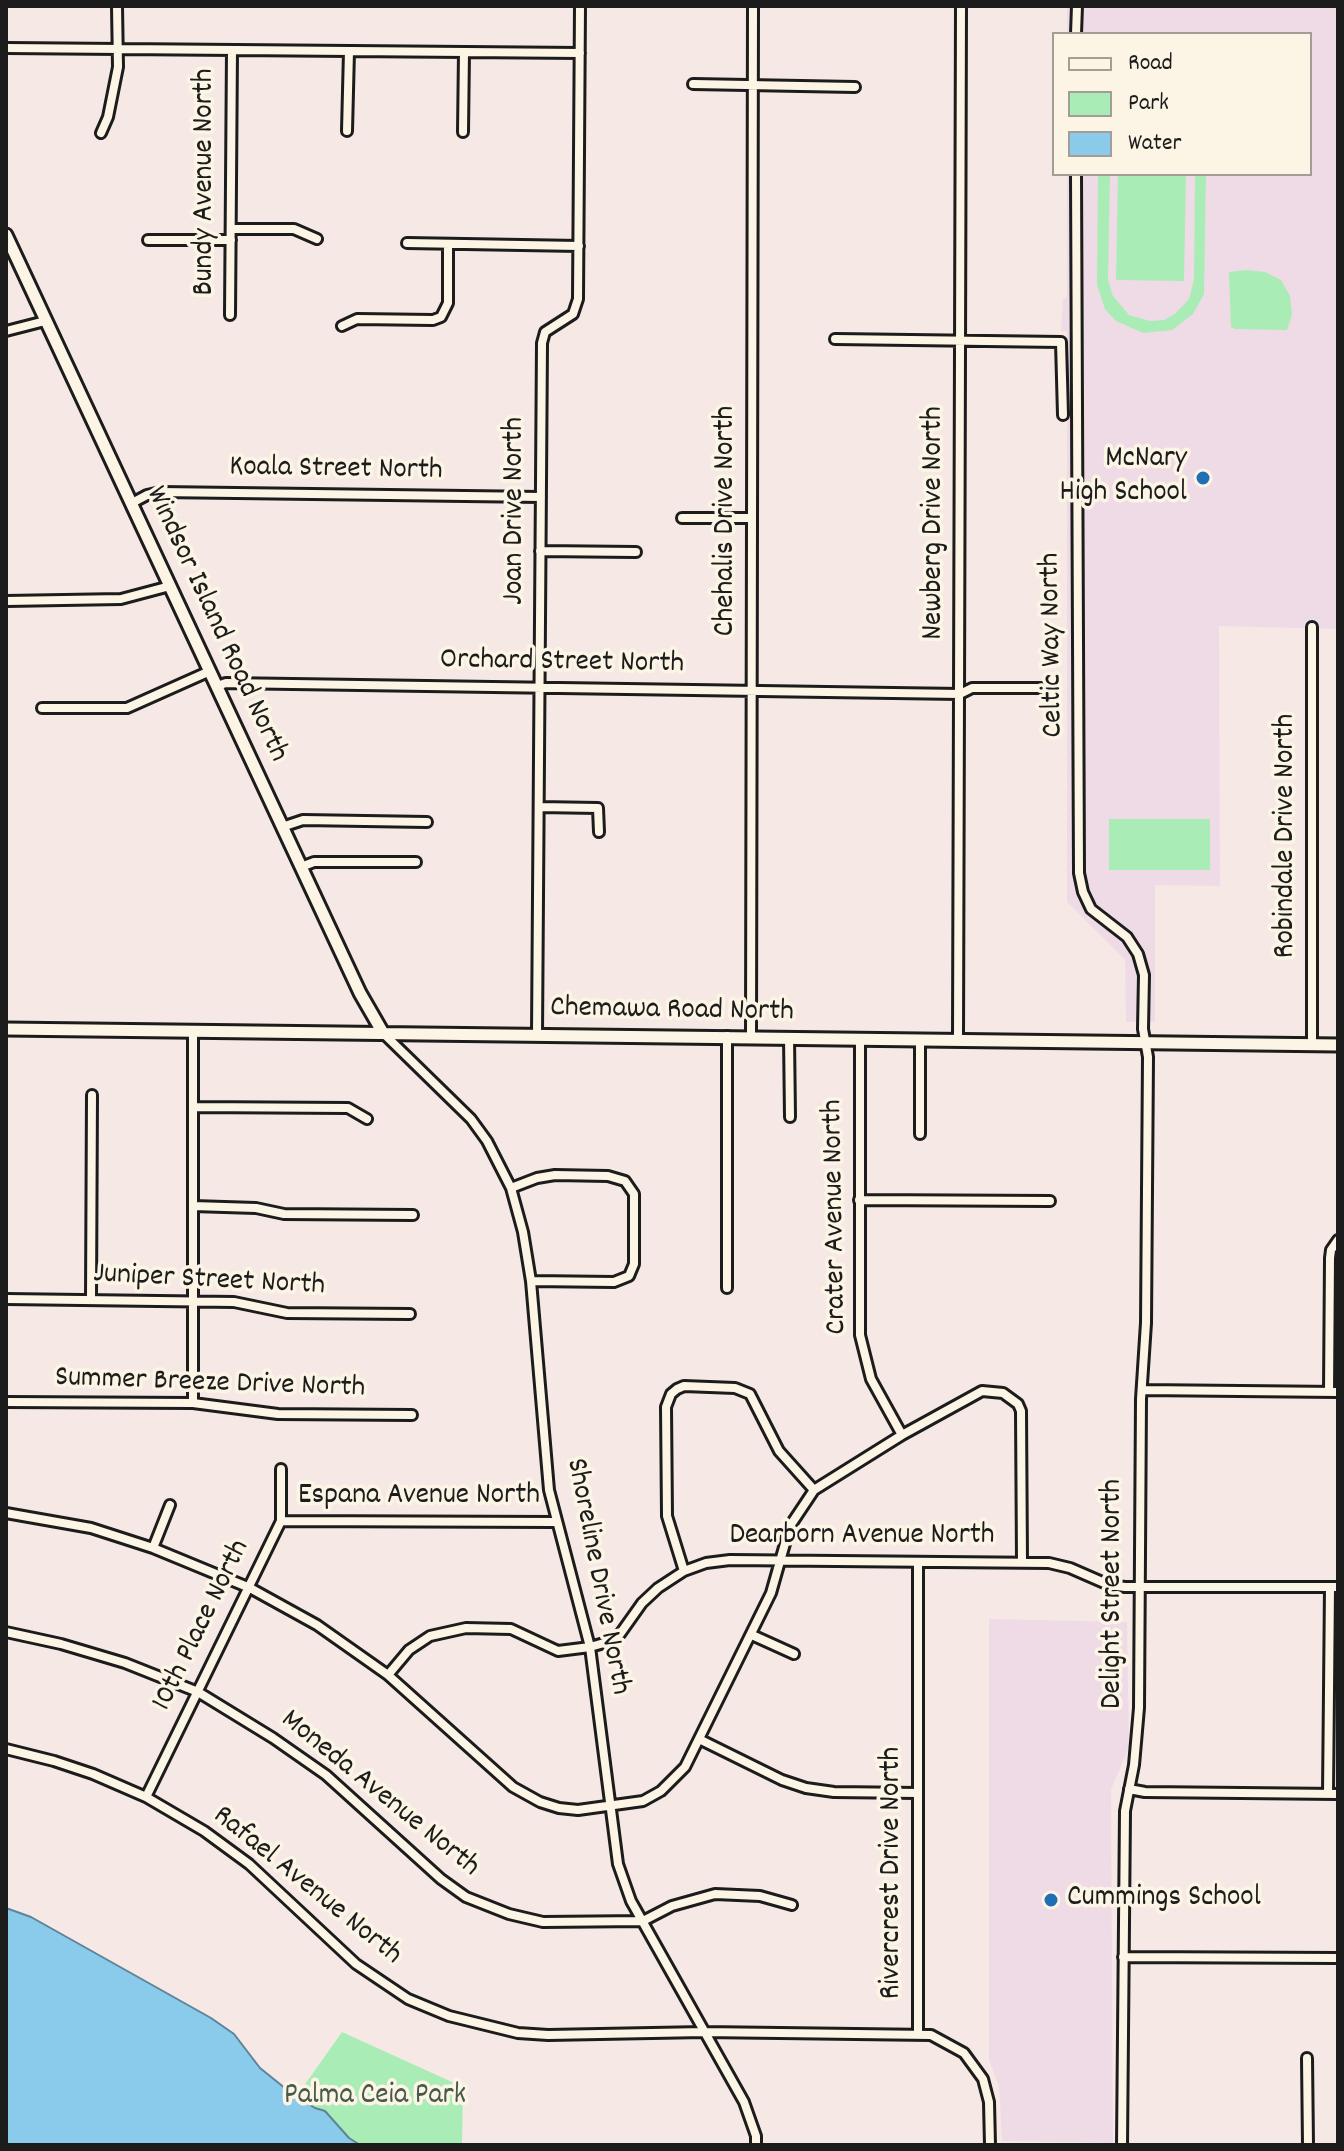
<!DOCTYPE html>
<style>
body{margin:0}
#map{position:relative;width:1344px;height:2151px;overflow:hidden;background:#f6e9e5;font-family:Dekko,sans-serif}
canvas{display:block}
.frame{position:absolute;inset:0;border:8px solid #1c1c1c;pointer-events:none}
.legend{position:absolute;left:1052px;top:32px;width:260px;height:144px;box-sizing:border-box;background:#fcf5e5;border:2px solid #a29e95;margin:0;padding:10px 14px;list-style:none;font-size:24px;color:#1c1c1c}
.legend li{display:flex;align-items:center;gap:16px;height:40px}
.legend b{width:40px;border:2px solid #a29e95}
</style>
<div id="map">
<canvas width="1344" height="2151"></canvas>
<div class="frame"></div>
<ul class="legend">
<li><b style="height:10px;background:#fcf5e5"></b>Road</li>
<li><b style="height:22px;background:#aaecb6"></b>Park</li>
<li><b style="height:22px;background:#8acaeb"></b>Water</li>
</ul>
</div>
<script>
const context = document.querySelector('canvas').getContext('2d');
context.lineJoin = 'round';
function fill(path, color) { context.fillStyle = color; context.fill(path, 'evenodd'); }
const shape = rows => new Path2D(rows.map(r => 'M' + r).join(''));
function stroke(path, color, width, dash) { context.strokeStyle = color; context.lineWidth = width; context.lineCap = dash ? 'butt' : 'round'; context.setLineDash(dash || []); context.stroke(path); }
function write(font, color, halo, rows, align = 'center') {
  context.font = font + ' Dekko,sans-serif'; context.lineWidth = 7; context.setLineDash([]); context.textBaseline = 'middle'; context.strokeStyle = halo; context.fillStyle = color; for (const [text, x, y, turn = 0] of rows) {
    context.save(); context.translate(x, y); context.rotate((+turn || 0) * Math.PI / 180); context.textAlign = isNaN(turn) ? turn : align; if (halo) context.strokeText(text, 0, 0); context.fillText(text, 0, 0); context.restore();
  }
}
const built = shape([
 [1067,6,1338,8,1338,629,1219,626,1220,886,1155,885,1155,1022,1126,1022,1125,960,1067,902,1067,331,1061,331,1063,299,1067,297,1067,174,1310,174,1310,34,1067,34],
 [989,1619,1127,1622,1129,1747,1111,1790,1113,2143,1002,2141,999,2086,989,2060]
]);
const green = shape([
 [1098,174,1110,174,1108,280,1113,296,1129,315,1150,321,1164,320,1175,314,1189,299,1194,279,1195,174,1206,174,1204,294,1193,314,1172,330,1143,333,1116,321,1105,309,1097,285],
 [1118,174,1186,174,1184,281,1116,280],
 [1246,270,1265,272,1281,280,1290,296,1292,315,1287,330,1235,329,1231,327,1229,272],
 [1109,819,1210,819,1210,870,1109,870],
 [342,2032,463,2087,462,2145,360,2145,349,2138,325,2111,315,2108,296,2097]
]);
const water = shape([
 [6,1908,31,1917,211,2018,234,2034,260,2068,296,2097,315,2108,325,2111,349,2138,360,2145,6,2145,6,1908]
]);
const minor = shape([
 [1076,34,1077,6],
 [6,48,580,53],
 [693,84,855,87],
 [347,131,349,51],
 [463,132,464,52],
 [101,133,108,117,118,67,117,6],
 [1076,174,1079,873,1083,892,1091,909,1127,937,1138,954,1144,975,1143,1029,1148,1057,1146,1323,1141,1399,1139,1708,1134,1765,1125,1811,1122,2145],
 [231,229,294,229,317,239],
 [148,240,231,240],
 [407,243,579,246],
 [230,315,232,50],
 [342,326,357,319,433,320,441,317,448,303,448,244],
 [6,331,45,321],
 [835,339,1061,342,1063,415],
 [132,503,147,495,160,492,541,497],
 [682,518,752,518],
 [540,551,636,552],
 [6,601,121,599,170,586],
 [1312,627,1312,1045],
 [217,686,226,683,960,694,972,688,1049,688],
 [42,708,127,708,210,671],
 [539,807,598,808,599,832],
 [282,827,303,820,427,822],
 [301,867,314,862,416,862],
 [193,1031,193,1403],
 [384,1034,471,1119,487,1141,511,1188,523,1232,531,1281,549,1490,590,1647,618,1864,631,1901,744,2102,756,2136,756,2145],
 [537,1034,542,343,545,332,573,314,578,299,580,6],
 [751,1036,753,6],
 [789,1037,790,1117],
 [860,1038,860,1335,871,1379,902,1435],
 [958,1039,961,6],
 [193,1107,348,1108,367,1119],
 [920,1134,920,1039],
 [511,1188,537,1178,555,1175,608,1176,625,1181,634,1194,634,1264,629,1276,614,1282,531,1281],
 [859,1200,1050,1201],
 [193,1206,256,1208,284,1214,413,1215],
 [727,1288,727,1036],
 [6,1299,234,1302,287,1313,410,1314],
 [91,1299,92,1095],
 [1142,1390,1338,1392],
 [1329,1392,1330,1258,1331,1250,1338,1240],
 [6,1402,193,1403,278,1414,412,1415],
 [6,1513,91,1528,153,1548,250,1588,317,1625,388,1675,513,1787,540,1802,559,1808,578,1810,643,1801,661,1791,685,1767,771,1593,790,1526,814,1490,902,1435,982,1391,1003,1393,1018,1404,1021,1411,1022,1562],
 [281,1521,556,1522],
 [153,1548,170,1505],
 [684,1571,667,1516,666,1407,671,1394,677,1389,684,1386,735,1388,750,1394,779,1451,814,1490],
 [6,1632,61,1644,125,1663,198,1692,273,1738,326,1775,441,1879,466,1897,509,1914,543,1922,643,1921,672,1906,715,1894,760,1896,792,1905],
 [752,1635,794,1654],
 [388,1675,409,1650,430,1636,466,1628,511,1629,558,1651,590,1647,611,1641,620,1634,642,1603,658,1588,684,1571,706,1563,730,1560,1049,1563,1070,1568,1109,1585,1125,1587,1338,1587],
 [699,1739,782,1780,806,1788,834,1792,917,1793],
 [6,1749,54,1761,93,1774,146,1797,204,1831,249,1864,356,1964,408,1999,449,2016,518,2033,548,2035,704,2032,931,2035,964,2053,983,2079,989,2102,990,2145],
 [1129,1789,1145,1792,1338,1794],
 [1328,1794,1330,1587],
 [146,1797,281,1521,281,1469],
 [1123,1957,1338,1958],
 [918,2033,918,1562],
 [1307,2058,1308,2145]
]);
const tertiary = shape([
 [6,235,360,993,383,1033],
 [6,1029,1338,1045]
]);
const markers = [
 [1203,478,8,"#1f6fb2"],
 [1051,1900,8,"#1f6fb2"]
];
const streetNames = [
 ["Bundy Avenue North",207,182,-90],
 ["Koala Street North",336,471,1],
 ["Joan Drive North",517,511,-90],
 ["Chehalis Drive North",728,521,-90],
 ["Newberg Drive North",936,523,-90],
 ["Windsor Island Road North",215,625,65],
 ["Celtic Way North",1054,645,-91],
 ["Orchard Street North",562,664,1],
 ["Robindale Drive North",1288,836,-90],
 ["Chemawa Road North",672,1012,1],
 ["Crater Avenue North",837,1217,-91],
 ["Juniper Street North",209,1282,3],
 ["Summer Breeze Drive North",210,1385,2],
 ["Espana Avenue North",419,1498],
 ["Dearborn Avenue North",862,1538],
 ["Shoreline Drive North",596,1577,79],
 ["Delight Street North",1115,1594,-90],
 ["10th Place North",203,1626,-64],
 ["Moneda Avenue North",379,1795,39],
 ["Rivercrest Drive North",894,1873,-90],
 ["Rafael Avenue North",306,1887,39]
];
const poiNames = [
 ["McNary",1187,461],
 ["High School",1187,495],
 ["Cummings School",1067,1900,"left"]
];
const parkNames = [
 ["Palma Ceia Park",375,2098]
];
fill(built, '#efdbe5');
fill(green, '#aaecb6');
fill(water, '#8acaeb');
stroke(water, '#5e8498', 2);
stroke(minor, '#1c1c1c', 14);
stroke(tertiary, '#1c1c1c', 17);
stroke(minor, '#fcf5e5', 8);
stroke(tertiary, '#fcf5e5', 11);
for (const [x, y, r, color] of markers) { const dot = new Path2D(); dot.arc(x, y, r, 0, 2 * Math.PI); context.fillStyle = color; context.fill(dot); stroke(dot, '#fcf5e5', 3); }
write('30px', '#1c1c1c', '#fcf5e5', streetNames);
write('30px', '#1c1c1c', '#fcf5e5', poiNames, 'right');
write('30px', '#475a4a', '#fcf5e5', parkNames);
</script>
